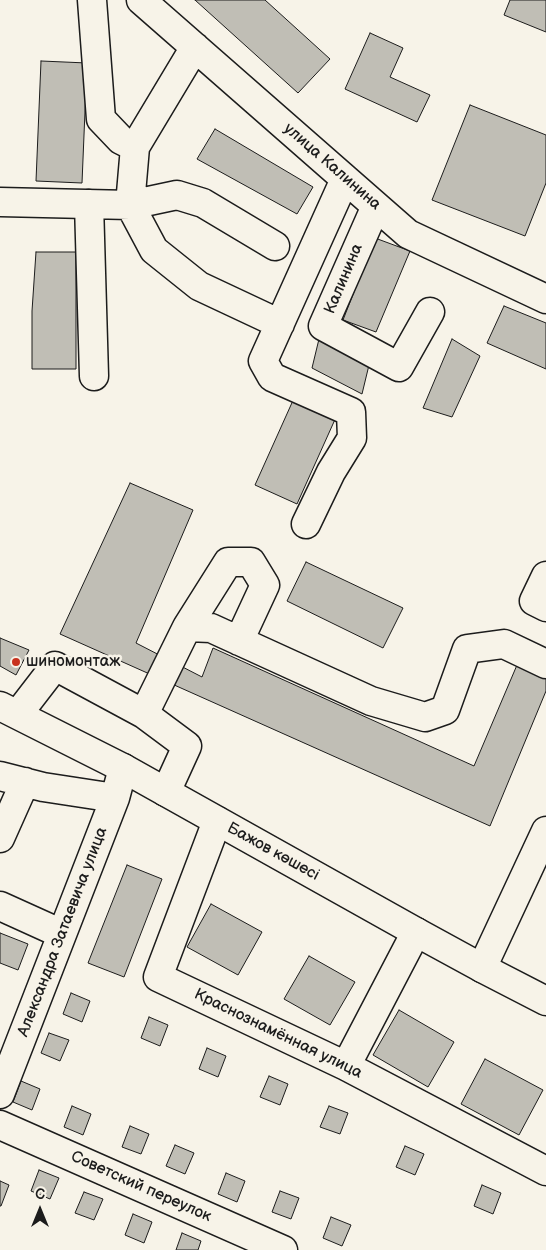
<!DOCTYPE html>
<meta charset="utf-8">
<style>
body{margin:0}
#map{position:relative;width:546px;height:1250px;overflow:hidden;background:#f7f3e8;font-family:"Balsamiq Sans",sans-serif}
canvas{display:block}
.north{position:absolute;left:15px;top:1185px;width:50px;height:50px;-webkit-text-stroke:4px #f7f3e8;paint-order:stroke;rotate:0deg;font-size:14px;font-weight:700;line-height:20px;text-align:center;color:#1c1c1c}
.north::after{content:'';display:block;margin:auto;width:18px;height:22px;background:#1c1c1c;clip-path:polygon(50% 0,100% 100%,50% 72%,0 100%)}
</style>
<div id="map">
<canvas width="546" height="1250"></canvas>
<div class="north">С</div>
</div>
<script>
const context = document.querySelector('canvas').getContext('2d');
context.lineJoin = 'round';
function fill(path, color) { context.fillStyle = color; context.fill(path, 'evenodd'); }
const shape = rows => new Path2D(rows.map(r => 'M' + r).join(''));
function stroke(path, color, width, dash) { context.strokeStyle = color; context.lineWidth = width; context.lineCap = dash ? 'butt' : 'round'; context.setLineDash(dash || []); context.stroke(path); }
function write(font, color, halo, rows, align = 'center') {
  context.font = font + ' "Balsamiq Sans",sans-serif'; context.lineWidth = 5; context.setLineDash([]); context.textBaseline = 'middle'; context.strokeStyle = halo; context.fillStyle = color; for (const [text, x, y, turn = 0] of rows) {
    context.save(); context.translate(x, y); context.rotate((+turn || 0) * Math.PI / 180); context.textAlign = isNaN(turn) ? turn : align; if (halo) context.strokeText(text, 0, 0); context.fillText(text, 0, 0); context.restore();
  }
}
const building = shape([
 [195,0,265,0,330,59,298,93,195,0],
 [510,0,546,0,546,32,504,15,510,0],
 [370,33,403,48,390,77,430,95,417,122,345,89,370,33],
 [41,61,87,63,82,183,36,181,41,61],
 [470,105,546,135,546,183,525,236,432,200,470,105],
 [215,129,313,187,297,214,197,159,215,129],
 [375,238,410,251,376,332,343,320,375,238],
 [36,252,76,252,76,369,32,369,32,311,36,252],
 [504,306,546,323,546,369,487,343,504,306],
 [319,339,369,365,362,394,312,368,319,339],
 [452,339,480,356,452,417,423,408,452,339],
 [295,396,337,415,297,504,255,485,295,396],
 [130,483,193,510,136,643,202,677,213,648,474,766,517,665,546,678,546,691,490,826,60,634,130,483],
 [306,562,403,608,383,648,287,601,306,562],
 [0,638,29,650,16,675,0,666,0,638],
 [127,865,162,879,124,977,88,963,127,865],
 [211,904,262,932,238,975,187,947,211,904],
 [0,933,28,944,18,970,0,963,0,933],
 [309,956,355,982,330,1025,284,999,309,956],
 [71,993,90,1001,82,1022,63,1014,71,993],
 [399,1010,454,1042,428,1087,373,1055,399,1010],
 [149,1017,168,1025,160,1046,141,1038,149,1017],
 [49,1033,69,1040,60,1061,41,1053,49,1033],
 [207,1048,226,1056,218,1077,199,1069,207,1048],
 [485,1059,543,1090,519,1135,461,1104,485,1059],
 [269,1076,288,1084,280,1105,260,1097,269,1076],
 [21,1081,40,1089,32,1110,13,1102,21,1081],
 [72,1106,91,1114,83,1135,64,1127,72,1106],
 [329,1106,348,1113,340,1134,320,1127,329,1106],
 [130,1126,149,1134,141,1154,122,1147,130,1126],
 [175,1145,194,1153,185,1174,166,1166,175,1145],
 [405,1146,424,1154,415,1175,396,1167,405,1146],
 [39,1170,59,1178,50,1199,31,1191,39,1170],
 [226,1173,245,1181,237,1202,218,1194,226,1173],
 [0,1181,9,1185,1,1206,0,1206,0,1181],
 [482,1185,501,1193,493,1214,474,1206,482,1185],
 [280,1191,299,1198,291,1219,272,1212,280,1191],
 [84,1192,103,1199,94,1220,75,1213,84,1192],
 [133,1214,152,1222,144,1243,125,1235,133,1214],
 [331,1217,351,1225,342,1246,323,1238,331,1217],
 [182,1233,201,1241,198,1250,176,1250,182,1233]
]);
const minor = shape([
 [92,0,101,119,121,140,135,147],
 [141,0,408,234,546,299],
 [195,47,135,147,130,205,154,250,199,286,280,324],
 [0,202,130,205,177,195,203,203,275,246],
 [89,204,94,376],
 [376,206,323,326,399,367,430,312],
 [306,524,331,472,352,438,351,412,272,377,263,361,345,179],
 [546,576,534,601,546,607],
 [187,627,228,562,251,562,265,585,239,641],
 [18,714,55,666,144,714,187,627,211,628,371,701,425,717,445,710,467,649,504,644,546,664],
 [144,714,187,746,166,792],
 [0,776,43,787,115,798],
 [217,821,158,977,346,1066,546,1171],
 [0,838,25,782],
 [0,906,62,934],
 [482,968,546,831],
 [346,1066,416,932],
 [0,1094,115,798,123,768],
 [0,1125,283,1250]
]);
const major = shape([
 [0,706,123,768,416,932,482,968,546,1001]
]);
const markers = [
 [16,662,5,"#c8321e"]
];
const streetNames = [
 ["улица Калинина",332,167,41],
 ["Калинина",344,279,-67],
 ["Бажов көшесі",273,852,29],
 ["Александра Затаевича улица",63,932,-69],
 ["Краснознамённая улица",278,1034,26],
 ["Советский переулок",141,1187,24]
];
const poiNames = [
 ["шиномонтаж",26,662]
];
fill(building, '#c0beb5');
stroke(building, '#1c1c1c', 1);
stroke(minor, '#1c1c1c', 31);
stroke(major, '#1c1c1c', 31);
stroke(minor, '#f7f3e8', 28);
stroke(major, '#f7f3e8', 28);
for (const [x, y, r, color] of markers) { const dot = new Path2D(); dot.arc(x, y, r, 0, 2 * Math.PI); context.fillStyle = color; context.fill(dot); stroke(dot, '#f7f3e8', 2); }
write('16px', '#1c1c1c', '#f7f3e8', streetNames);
write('16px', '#1c1c1c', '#f7f3e8', poiNames, 'left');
</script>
